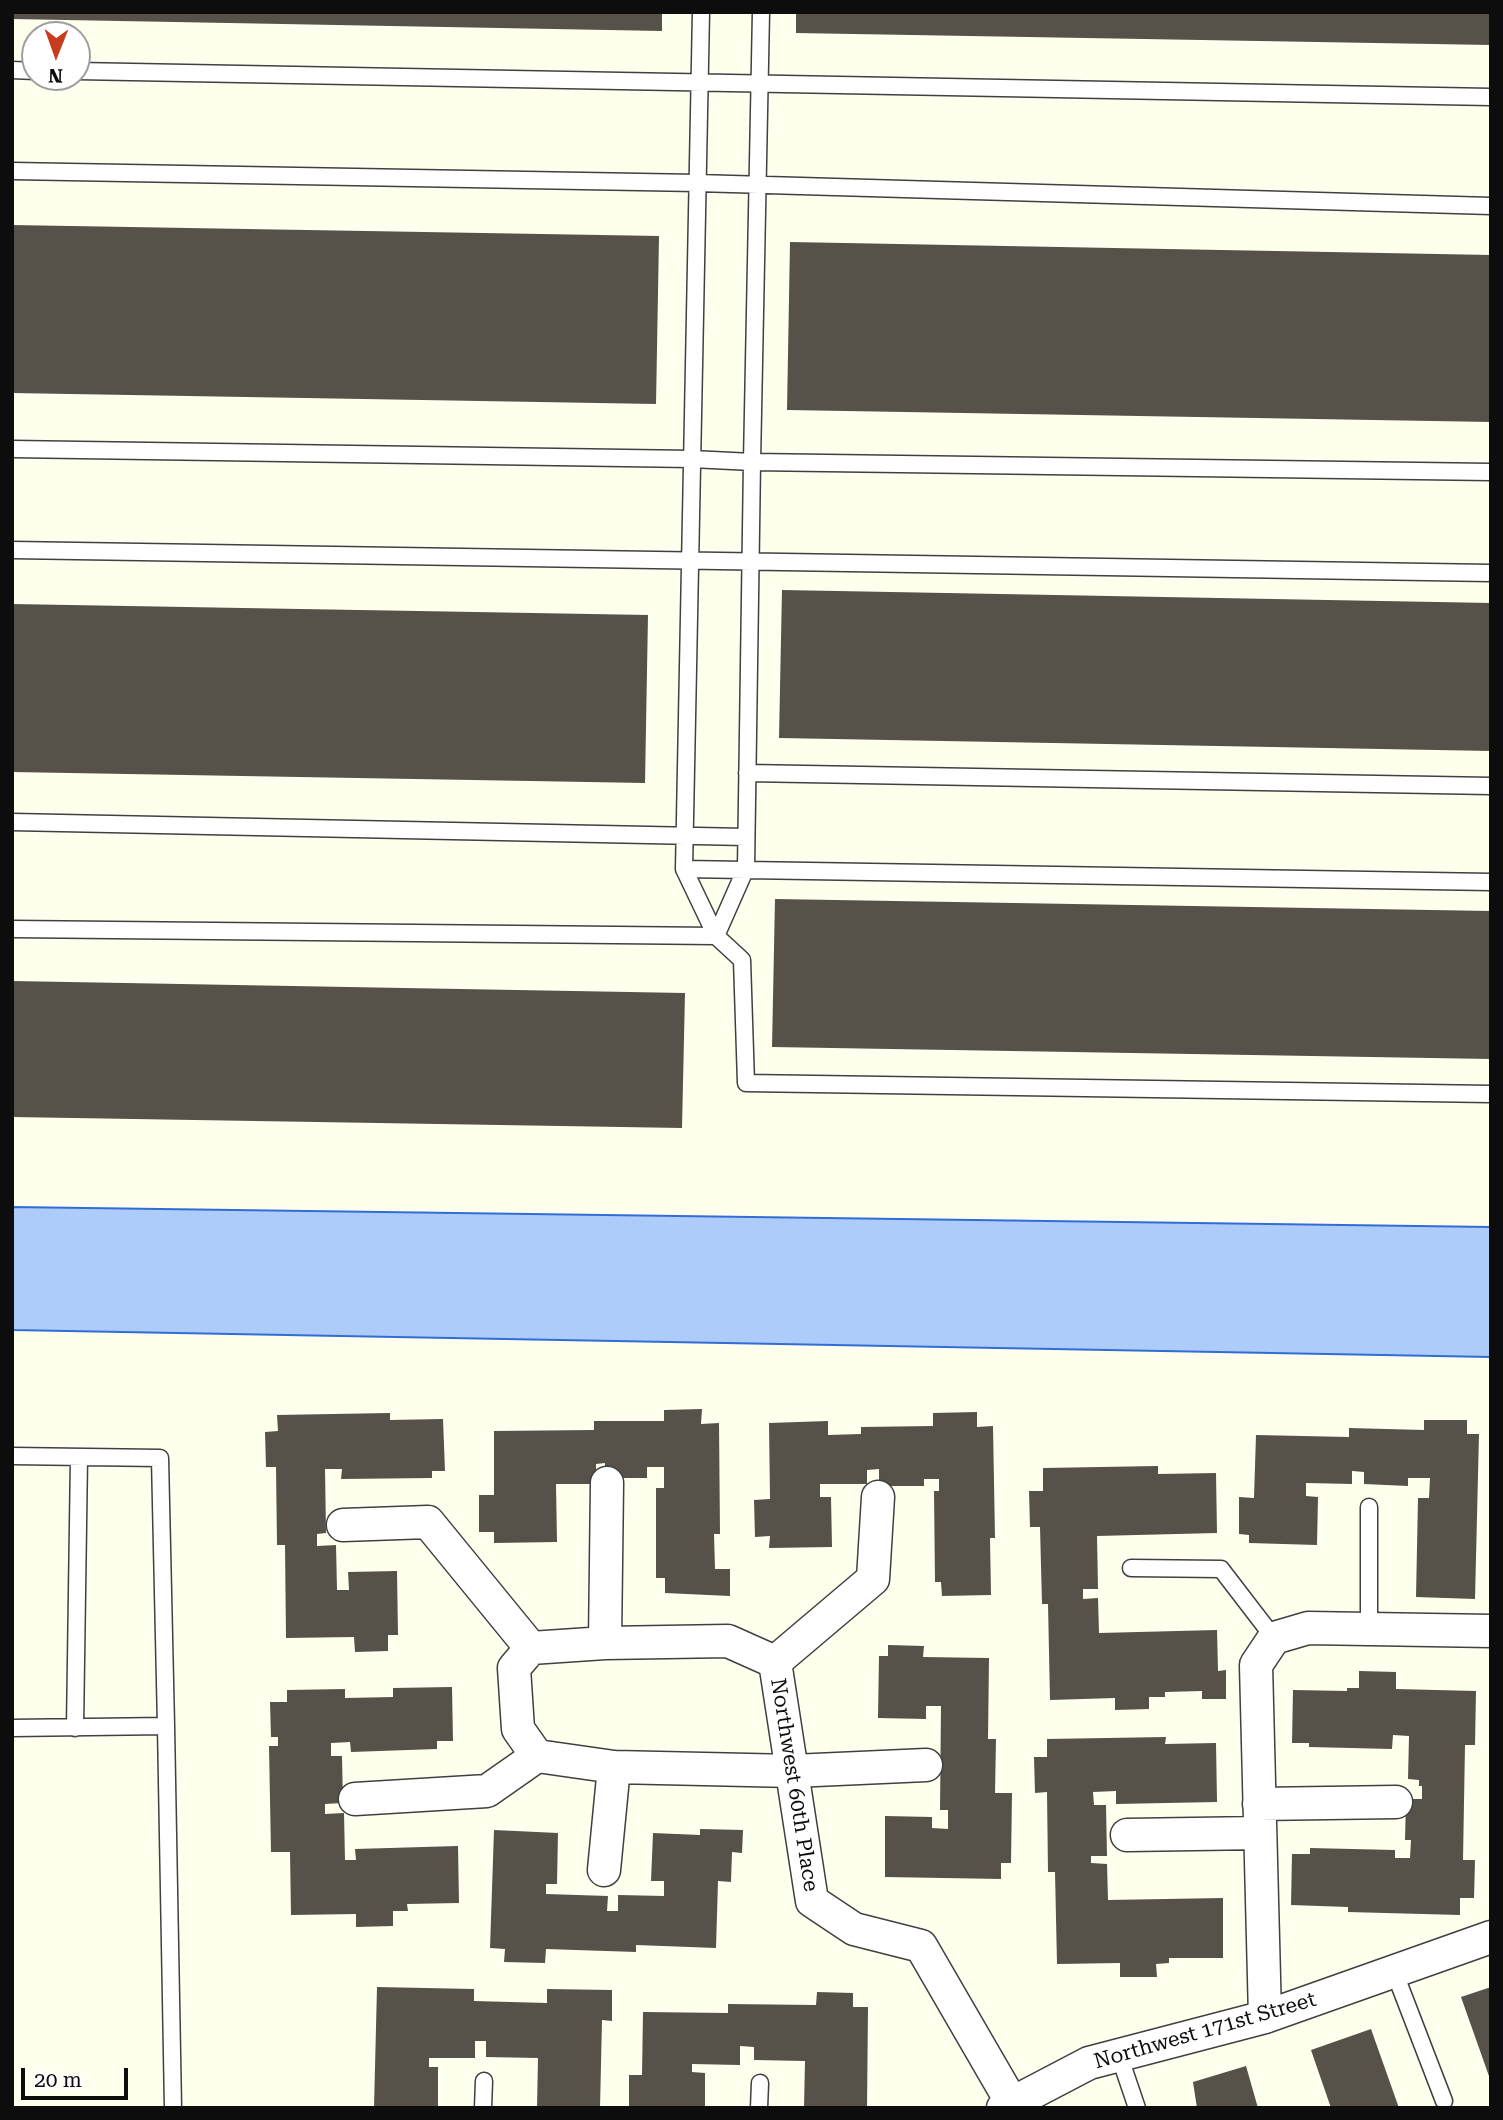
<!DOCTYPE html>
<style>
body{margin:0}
#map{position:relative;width:1503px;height:2120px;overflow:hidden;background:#feffed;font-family:"Roboto Serif",serif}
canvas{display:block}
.frame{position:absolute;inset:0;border:14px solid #0d0d0d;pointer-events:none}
.north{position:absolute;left:21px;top:21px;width:70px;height:70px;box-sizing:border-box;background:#fff;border:2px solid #9e9e9e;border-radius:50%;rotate:181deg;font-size:19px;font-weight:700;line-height:28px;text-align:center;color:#0d0d0d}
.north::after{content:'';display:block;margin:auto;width:24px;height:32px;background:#c53d1d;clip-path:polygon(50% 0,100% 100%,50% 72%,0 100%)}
.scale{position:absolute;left:21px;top:2068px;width:107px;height:32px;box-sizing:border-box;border:4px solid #0d0d0d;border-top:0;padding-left:9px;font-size:21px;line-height:24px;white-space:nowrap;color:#0d0d0d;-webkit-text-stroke:5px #fff;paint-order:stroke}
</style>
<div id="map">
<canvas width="1503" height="2120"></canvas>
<div class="frame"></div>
<div class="north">N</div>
<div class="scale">20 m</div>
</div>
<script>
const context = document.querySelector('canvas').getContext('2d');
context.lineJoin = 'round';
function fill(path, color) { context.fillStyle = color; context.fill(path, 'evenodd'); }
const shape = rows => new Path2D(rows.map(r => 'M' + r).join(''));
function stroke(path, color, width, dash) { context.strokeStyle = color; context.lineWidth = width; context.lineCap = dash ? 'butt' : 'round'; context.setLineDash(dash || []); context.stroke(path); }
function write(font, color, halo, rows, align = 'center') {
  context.font = font + ' "Roboto Serif",serif'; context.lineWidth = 7; context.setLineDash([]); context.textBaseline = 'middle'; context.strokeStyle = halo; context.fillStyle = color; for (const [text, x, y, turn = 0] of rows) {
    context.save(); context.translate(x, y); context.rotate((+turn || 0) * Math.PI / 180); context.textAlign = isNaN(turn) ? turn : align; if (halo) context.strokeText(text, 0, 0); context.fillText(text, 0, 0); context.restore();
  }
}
const water = shape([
 [12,1207,1491,1227,1491,1357,12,1330,12,1207]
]);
const building = shape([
 [12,12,662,12,662,31,12,19],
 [796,12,1491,12,1491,45,796,33],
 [12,225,659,236,656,404,12,393],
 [790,242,1491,255,1491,422,787,410],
 [782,590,1491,603,1491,751,779,738],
 [12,604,648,615,645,783,12,772],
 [775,899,1491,911,1491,1059,772,1047],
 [12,981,685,993,682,1128,12,1117],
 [702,1409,701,1424,719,1423,720,1534,714,1534,715,1569,730,1569,730,1596,665,1593,665,1578,656,1578,656,1488,664,1488,664,1467,647,1467,647,1478,605,1478,605,1463,596,1464,596,1484,556,1484,557,1542,494,1543,494,1532,479,1532,479,1495,494,1495,494,1431,594,1430,594,1421,664,1421,664,1410],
 [977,1412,977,1427,993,1426,995,1538,990,1538,991,1595,942,1596,941,1582,935,1582,934,1491,939,1491,939,1479,924,1479,924,1486,879,1486,879,1469,867,1470,867,1484,820,1484,820,1497,831,1497,832,1547,769,1548,770,1536,755,1537,754,1500,770,1499,769,1423,828,1421,828,1435,861,1434,861,1427,933,1426,933,1413],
 [390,1413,390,1420,443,1419,445,1471,432,1471,432,1478,341,1479,342,1469,325,1469,326,1533,317,1534,317,1546,336,1545,337,1590,349,1590,348,1572,397,1571,398,1635,388,1635,388,1651,355,1652,354,1637,286,1638,285,1545,277,1545,276,1467,266,1467,265,1432,278,1431,277,1415],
 [1424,1420,1467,1420,1467,1434,1479,1434,1475,1599,1416,1597,1418,1498,1429,1498,1430,1478,1408,1478,1408,1486,1364,1484,1364,1472,1352,1471,1352,1484,1306,1483,1306,1496,1318,1497,1317,1545,1249,1543,1249,1535,1239,1534,1239,1497,1254,1498,1256,1435,1349,1437,1349,1428,1424,1430],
 [1158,1466,1158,1474,1216,1473,1217,1533,1097,1536,1098,1589,1083,1589,1083,1599,1098,1598,1099,1633,1217,1630,1218,1671,1226,1670,1226,1699,1202,1699,1202,1691,1165,1692,1165,1697,1149,1697,1149,1709,1115,1710,1115,1698,1050,1700,1048,1604,1042,1604,1040,1527,1030,1527,1029,1491,1043,1491,1043,1468],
 [888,1645,924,1646,923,1657,989,1658,988,1739,996,1739,995,1793,1012,1793,1011,1863,1001,1863,1001,1879,885,1877,885,1816,932,1817,932,1828,948,1829,948,1810,940,1810,941,1706,926,1706,926,1719,878,1718,879,1656,888,1656],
 [1359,1671,1396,1672,1396,1689,1476,1691,1475,1745,1465,1745,1463,1860,1475,1860,1474,1898,1460,1898,1460,1915,1348,1912,1348,1907,1291,1905,1292,1854,1310,1854,1310,1848,1395,1850,1395,1858,1410,1858,1411,1840,1405,1840,1406,1799,1422,1799,1422,1786,1419,1786,1419,1780,1408,1779,1409,1736,1393,1735,1392,1749,1309,1747,1309,1743,1292,1743,1293,1690,1347,1691,1347,1688,1359,1688],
 [452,1687,453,1741,437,1741,437,1749,351,1752,350,1742,331,1743,331,1756,342,1756,343,1803,325,1804,325,1814,344,1813,345,1860,356,1860,355,1849,458,1846,459,1903,407,1904,408,1911,393,1911,393,1926,356,1927,356,1914,291,1915,290,1852,271,1852,269,1746,278,1746,278,1737,271,1737,270,1702,287,1702,287,1690,345,1689,345,1698,393,1697,393,1688],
 [1166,1737,1165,1744,1216,1743,1217,1802,1116,1804,1116,1791,1093,1792,1094,1805,1106,1805,1107,1856,1091,1856,1091,1863,1107,1864,1108,1900,1223,1898,1223,1958,1169,1958,1169,1963,1156,1964,1157,1977,1120,1977,1120,1963,1057,1964,1055,1872,1048,1872,1047,1792,1035,1793,1034,1757,1047,1757,1047,1739],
 [700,1829,743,1830,742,1853,732,1852,731,1882,718,1881,716,1948,636,1945,636,1952,546,1949,545,1963,504,1962,505,1949,490,1948,494,1830,558,1833,557,1884,546,1884,546,1894,608,1896,607,1911,618,1911,618,1895,664,1896,664,1881,651,1881,653,1833,700,1835],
 [377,1987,474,1989,474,2001,547,2003,547,1989,612,1990,612,2021,602,2020,600,2108,537,2108,538,2058,486,2057,486,2041,475,2041,475,2058,429,2058,429,2067,438,2067,438,2108,374,2108],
 [1491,1987,1491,2079,1490,2079,1461,1997],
 [817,1992,853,1993,853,2007,868,2007,867,2108,804,2108,805,2061,754,2060,754,2047,740,2046,740,2065,692,2064,692,2072,705,2073,705,2108,629,2108,629,2075,642,2075,643,2012,728,2013,728,2004,816,2005],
 [1371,2029,1399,2108,1331,2108,1311,2050],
 [1246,2066,1258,2108,1197,2108,1193,2082]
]);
const lane = shape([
 [701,12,684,869,716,936,742,960,746,1083,1491,1094],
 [12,70,35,71],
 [77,71,1491,97],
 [12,171,697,183,1491,206],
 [12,449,692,459,752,462,1491,472],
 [12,550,1491,573],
 [747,773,1491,786],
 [12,822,746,837],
 [684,869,1491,882],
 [12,929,716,936],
 [716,936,746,868,752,462,761,12],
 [12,1456,160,1458,166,1726],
 [1369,1507,1369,1629],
 [1131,1568,1221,1569,1274,1638],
 [12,1728,166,1726,173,2108],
 [75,1728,79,1457],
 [1394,1971,1444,2101],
 [1119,2055,1137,2108],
 [483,2108,484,2081],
 [759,2108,760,2083]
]);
const street = shape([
 [343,1525,428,1522,531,1648,605,1643,728,1641,775,1662],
 [605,1643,607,1483],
 [531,1648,514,1668,518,1729,537,1756],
 [775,1662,812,1901,854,1929,921,1946,1012,2103],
 [775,1662,873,1579,878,1497],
 [355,1799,487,1791,537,1756,614,1767,793,1771,926,1765],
 [1259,1804,1396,1802],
 [1127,1835,1260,1833],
 [604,1870,614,1767],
 [1265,2017,1256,1665,1274,1638,1308,1628,1491,1631],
 [1003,2108,1089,2063,1265,2017,1491,1937]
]);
const streetNames = [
 ["Northwest 60th Place",794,1785,81],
 ["Northwest 171st Street",1205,2031,-16]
];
fill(water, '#aeccfa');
stroke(water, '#316dd5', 2);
fill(building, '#565149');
stroke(lane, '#404040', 19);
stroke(street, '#404040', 35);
stroke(lane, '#fff', 16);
stroke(street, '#fff', 32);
write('21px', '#0d0d0d', '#fff', streetNames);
</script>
